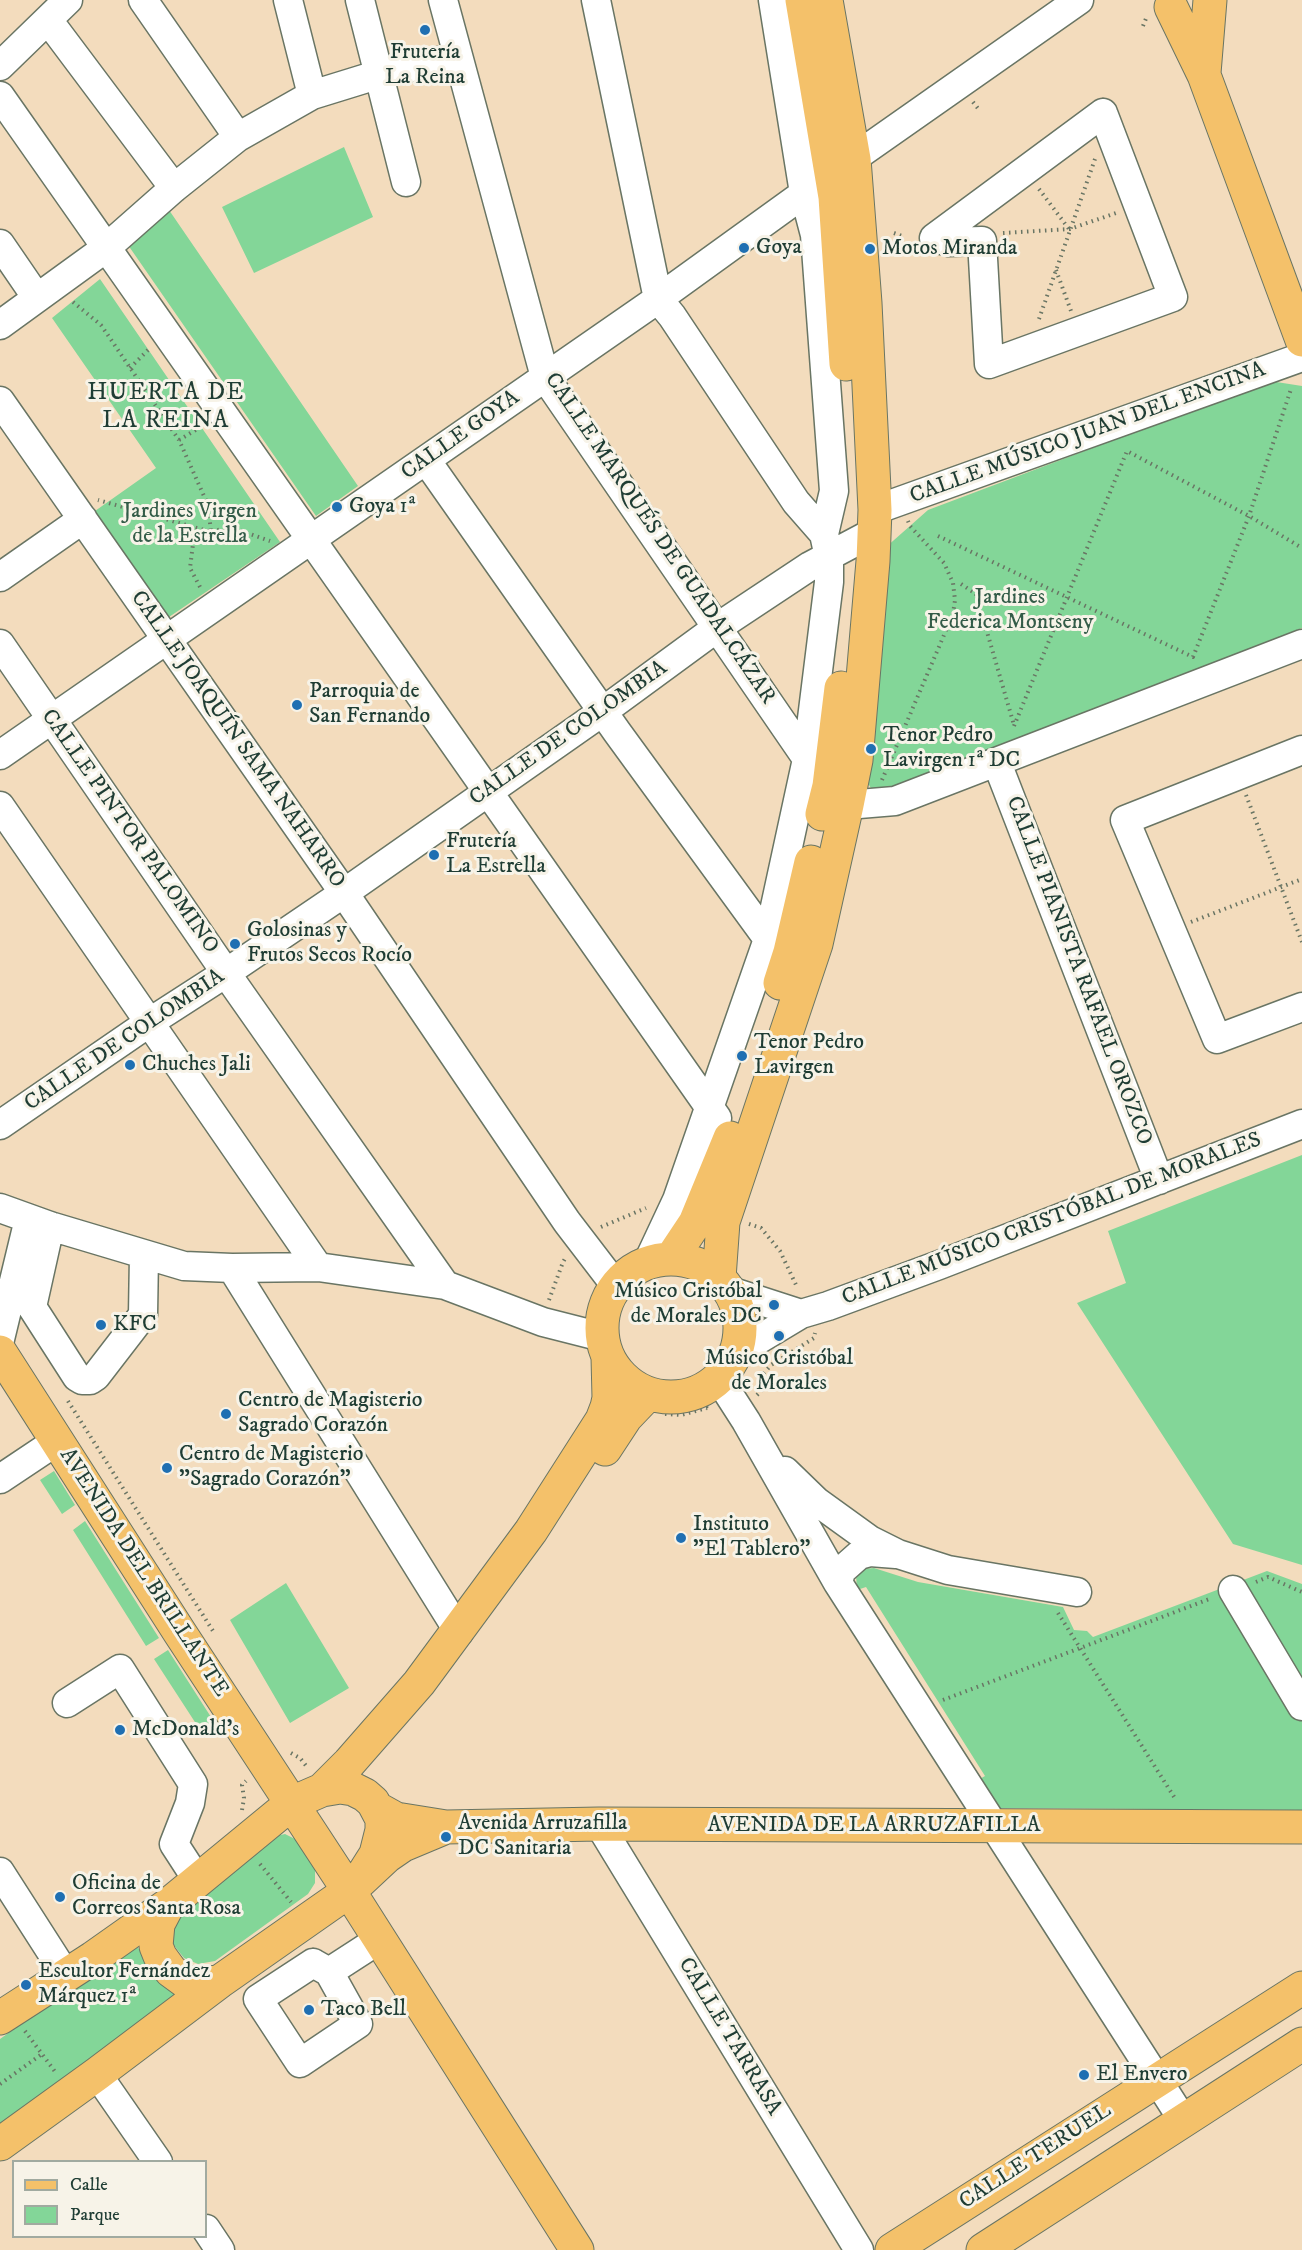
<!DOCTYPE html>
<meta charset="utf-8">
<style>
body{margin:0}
#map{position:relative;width:1302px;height:2250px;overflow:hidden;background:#f3dcbd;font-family:"IM FELL DW Pica",serif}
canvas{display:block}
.legend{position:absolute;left:12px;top:2160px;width:195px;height:78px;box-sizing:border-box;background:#f7f3e8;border:2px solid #a1aaa0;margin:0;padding:8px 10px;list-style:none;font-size:18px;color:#1f3d34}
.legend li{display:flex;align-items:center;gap:12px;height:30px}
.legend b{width:30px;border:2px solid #a1aaa0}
</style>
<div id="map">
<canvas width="1302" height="2250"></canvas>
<ul class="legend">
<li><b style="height:8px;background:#f4c16a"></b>Calle</li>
<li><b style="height:16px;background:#83d698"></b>Parque</li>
</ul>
</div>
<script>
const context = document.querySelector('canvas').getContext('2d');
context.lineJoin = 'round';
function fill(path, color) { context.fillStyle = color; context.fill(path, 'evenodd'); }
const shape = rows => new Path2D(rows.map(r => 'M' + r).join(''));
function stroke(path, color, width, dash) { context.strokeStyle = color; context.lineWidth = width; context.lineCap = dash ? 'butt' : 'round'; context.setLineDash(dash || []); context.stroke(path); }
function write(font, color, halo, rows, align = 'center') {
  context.font = font + ' "IM FELL DW Pica",serif'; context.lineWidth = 6; context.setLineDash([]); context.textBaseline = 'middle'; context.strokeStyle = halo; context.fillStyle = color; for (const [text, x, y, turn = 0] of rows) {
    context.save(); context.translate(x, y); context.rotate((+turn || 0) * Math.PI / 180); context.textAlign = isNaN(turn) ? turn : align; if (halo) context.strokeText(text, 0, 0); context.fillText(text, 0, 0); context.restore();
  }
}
const green = shape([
 [344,147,373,217,254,273,222,207],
 [169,210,358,486,316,516,128,245],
 [100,279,280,542,169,617,95,511,156,468,52,318],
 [1270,381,1302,386,1302,628,903,784,872,790,863,775,885,548,928,510],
 [1302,1155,1302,1565,1233,1544,1077,1303,1126,1283,1108,1231],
 [54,1471,75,1505,62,1514,40,1480],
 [85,1521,159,1638,146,1646,73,1530],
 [874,1568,918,1582,1063,1607,1074,1630,1087,1631,1093,1637,1267,1571,1302,1584,1302,1810,998,1808,978,1780,985,1776,866,1587,857,1590,856,1575,862,1569],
 [286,1583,349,1688,290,1723,230,1620],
 [168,1650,218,1728,204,1736,154,1659],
 [285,1834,299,1841,315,1868,315,1883,308,1894,215,1961,198,1964,184,1958,172,1943,175,1918,272,1837],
 [135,1944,179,2000,0,2130,0,2039]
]);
const path = shape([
 [1143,26,1147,16],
 [973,102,980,111],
 [1039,189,1069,229],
 [894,233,905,237],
 [1003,233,1070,229,1116,213],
 [1056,270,1071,311],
 [73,302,101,325,179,440,208,505,211,532,98,500],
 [1039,319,1095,159],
 [130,368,149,349],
 [179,440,204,425],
 [938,536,1193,657,1249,516,1291,389],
 [961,584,976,594,1014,725],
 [200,587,190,568,194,536,230,527,270,541],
 [1014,726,1127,451,1249,516,1302,548],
 [882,780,953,614,955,600,953,583,944,563,910,526,908,521],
 [1246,795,1302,942],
 [1191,922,1302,879],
 [749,1224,761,1228,780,1251,797,1287],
 [601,1227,646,1208],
 [549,1300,563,1262,566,1257],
 [757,1395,763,1389,764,1373,771,1365,814,1338,815,1333],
 [68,1401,213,1631],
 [665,1414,681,1415,707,1408,710,1411],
 [1256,1582,1268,1577,1302,1592],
 [1058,1613,1176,1800],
 [943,1700,1212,1598],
 [291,1753,300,1758,307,1767],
 [242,1810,244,1798,242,1785,246,1781],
 [260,1864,291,1902],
 [25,2031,56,2073],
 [0,2084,42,2054]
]);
const minor = shape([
 [143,0,238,137],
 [288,0,312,95],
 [360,0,406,182],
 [443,0,545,377,812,766],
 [596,0,658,299,672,316,796,502,824,534,829,557,829,582,807,759,768,939,677,1200,647,1264],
 [773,0,804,193,815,235,834,491,824,534],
 [48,20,174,188],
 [0,66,68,0],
 [0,96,717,1118],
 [1103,113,1173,297,989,364,982,241,949,242,934,238,1103,113],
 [0,244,37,298],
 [0,325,106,248,174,188,238,137,312,95,380,74,458,57],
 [0,401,344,893,567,1222,616,1286],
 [426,460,617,732,768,939,778,945],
 [875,510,1302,357],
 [0,577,83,519],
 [0,644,235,986,445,1285],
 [1302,750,1125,820,1217,1039,1302,1007],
 [0,755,658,299,831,174,1079,0],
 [997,763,1159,1180],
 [847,805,895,801,1302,644],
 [0,806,318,1267],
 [0,1125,150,1022,226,973,344,893,602,712,718,627,810,566,874,532],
 [0,1208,50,1226,184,1266,232,1268,318,1267,445,1285,543,1322,602,1337],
 [50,1226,32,1307,77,1377,82,1380,90,1380,96,1376,143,1315,144,1255],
 [232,1268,459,1632],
 [730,1291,801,1314],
 [0,1339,29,1219],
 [736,1353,801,1314,828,1306,939,1265,1302,1124],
 [719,1379,746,1421,838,1583,1183,2120],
 [785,1471,816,1501,870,1540,898,1554,948,1570,1077,1592],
 [0,1479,57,1441],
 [838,1583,841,1571,859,1555,870,1552,896,1554],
 [1233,1590,1302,1706],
 [67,1703,120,1669,193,1784,190,1803,174,1844,198,1881],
 [599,1824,859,2250],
 [0,1872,66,1975],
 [313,1963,329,1972,358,2024,300,2063,258,1999,313,1963],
 [329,1972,380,1939],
 [97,2074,158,2162],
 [206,2229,220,2250]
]);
const major = shape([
 [802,0,835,197,846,364],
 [1171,7,1204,75,1302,340],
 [1204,73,1210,0],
 [822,814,829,786,841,688],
 [780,983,790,952,811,862],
 '602 1328a69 69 0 1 1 138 0a69 69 0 1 1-138 0Z',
 [671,1259,695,1223,730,1138],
 [719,1278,723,1222,816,944,847,805,856,760,873,561,875,510,865,303,854,159,826,0],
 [0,1352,180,1633,349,1891,577,2250],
 [605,1449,626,1417,648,1394],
 [322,1790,349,1763,419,1683,531,1531,602,1420,607,1407,609,1398,608,1357],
 [378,1809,396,1819,446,1827,599,1824,1302,1827],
 [357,1884,376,1854,382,1830,382,1819,373,1802,365,1795,353,1789,340,1787,322,1790,292,1803,168,1905,158,1924,156,1946,160,1956,171,1971,186,1982,196,1984,219,1982,349,1891,357,1884,387,1856,403,1845,446,1827],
 [0,2018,93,1958,168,1905],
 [0,2144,97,2074,219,1982],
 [892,2250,1302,1988],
 [983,2250,1302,2044]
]);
const markers = [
 [425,30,6,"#1f6fb2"],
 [744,248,6,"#1f6fb2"],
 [870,249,6,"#1f6fb2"],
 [337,507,6,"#1f6fb2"],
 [297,705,6,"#1f6fb2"],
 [871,749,6,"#1f6fb2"],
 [434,855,6,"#1f6fb2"],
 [235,944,6,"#1f6fb2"],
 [742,1056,6,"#1f6fb2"],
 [130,1065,6,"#1f6fb2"],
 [774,1305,6,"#1f6fb2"],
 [101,1325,6,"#1f6fb2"],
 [779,1336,6,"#1f6fb2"],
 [226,1414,6,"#1f6fb2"],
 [167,1468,6,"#1f6fb2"],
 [681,1538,6,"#1f6fb2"],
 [120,1730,6,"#1f6fb2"],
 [446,1837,6,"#1f6fb2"],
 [60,1897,6,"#1f6fb2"],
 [26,1985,6,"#1f6fb2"],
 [309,2010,6,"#1f6fb2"],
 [1084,2075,6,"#1f6fb2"]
];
const poiNames = [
 ["Frutería",425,53,"center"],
 ["La Reina",425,78,"center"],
 ["Goya",756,248],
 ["Motos Miranda",882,249],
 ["Goya 1ª",349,507],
 ["Parroquia de",309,692],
 ["San Fernando",309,717],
 ["Tenor Pedro",883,736],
 ["Lavirgen 1ª DC",883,761],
 ["Frutería",446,842],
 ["La Estrella",446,867],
 ["Golosinas y",247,931],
 ["Frutos Secos Rocío",247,956],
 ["Tenor Pedro",754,1043],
 ["Lavirgen",754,1068],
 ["Chuches Jali",142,1065],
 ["Músico Cristóbal",762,1292,"right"],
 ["de Morales DC",762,1317,"right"],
 ["KFC",113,1325],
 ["Músico Cristóbal",779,1359,"center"],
 ["de Morales",779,1384,"center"],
 ["Centro de Magisterio",238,1401],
 ["Sagrado Corazón",238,1426],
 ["Centro de Magisterio",179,1455],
 ["\"Sagrado Corazón\"",179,1480],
 ["Instituto",693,1525],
 ["\"El Tablero\"",693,1550],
 ["McDonald's",132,1730],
 ["Avenida Arruzafilla",458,1824],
 ["DC Sanitaria",458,1849],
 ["Oficina de",72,1884],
 ["Correos Santa Rosa",72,1909],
 ["Escultor Fernández",38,1972],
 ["Márquez 1ª",38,1997],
 ["Taco Bell",321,2010],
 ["El Envero",1096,2075]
];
const streetNames = [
 ["CALLE MÚSICO JUAN DEL ENCINA",1088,434,-20],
 ["CALLE GOYA",461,436,-35],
 ["CALLE MARQUÉS DE GUADALCÁZAR",659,539,56],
 ["CALLE DE COLOMBIA",569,734,-35],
 ["CALLE JOAQUÍN SAMA NAHARRO",237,740,55],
 ["CALLE PINTOR PALOMINO",129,832,55],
 ["CALLE PIANISTA RAFAEL OROZCO",1078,971,69],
 ["CALLE DE COLOMBIA",125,1041,-34],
 ["CALLE MÚSICO CRISTÓBAL DE MORALES",1052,1220,-21],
 ["AVENIDA DEL BRILLANTE",143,1573,57],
 ["AVENIDA DE LA ARRUZAFILLA",874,1826],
 ["CALLE TARRASA",729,2037,59],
 ["CALLE TERUEL",1036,2157,-33]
];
const parkNames = [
 ["Jardines Virgen",190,512],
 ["de la Estrella",190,537],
 ["Jardines",1010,598],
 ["Federica Montseny",1010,623]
];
const neighbourhoodNames = [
 ["HUERTA DE",166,394],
 ["LA REINA",166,422]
];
fill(green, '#83d698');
stroke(minor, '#697564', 31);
stroke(major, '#697564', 35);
stroke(path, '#697564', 4, [1.5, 4.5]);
stroke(minor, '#fff', 28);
stroke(major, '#f4c16a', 33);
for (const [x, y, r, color] of markers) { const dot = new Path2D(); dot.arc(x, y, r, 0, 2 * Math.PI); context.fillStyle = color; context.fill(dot); stroke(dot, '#f7f3e8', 2); }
write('22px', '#1f3d34', '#f7f3e8', poiNames, 'left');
write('22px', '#1f3d34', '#f7f3e8', streetNames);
write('22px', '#335c48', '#f7f3e8', parkNames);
context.letterSpacing = '1.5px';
write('24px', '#1f3d34', '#f7f3e8', neighbourhoodNames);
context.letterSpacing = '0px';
</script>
